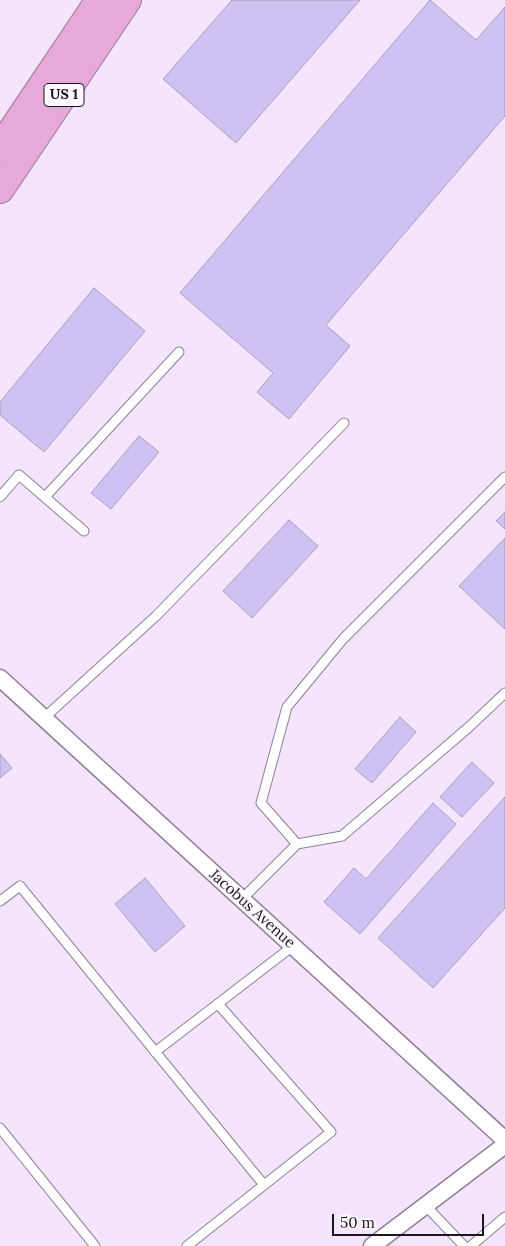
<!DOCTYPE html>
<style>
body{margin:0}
#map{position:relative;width:505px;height:1246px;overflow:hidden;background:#f5e4fe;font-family:Lora,serif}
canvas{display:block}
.scale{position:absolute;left:332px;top:1214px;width:152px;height:22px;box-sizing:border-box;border:2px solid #1a141d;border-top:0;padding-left:6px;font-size:15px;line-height:18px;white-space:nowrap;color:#1a141d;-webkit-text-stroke:4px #fbf7fd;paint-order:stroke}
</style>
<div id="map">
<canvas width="505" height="1246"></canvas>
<div class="scale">50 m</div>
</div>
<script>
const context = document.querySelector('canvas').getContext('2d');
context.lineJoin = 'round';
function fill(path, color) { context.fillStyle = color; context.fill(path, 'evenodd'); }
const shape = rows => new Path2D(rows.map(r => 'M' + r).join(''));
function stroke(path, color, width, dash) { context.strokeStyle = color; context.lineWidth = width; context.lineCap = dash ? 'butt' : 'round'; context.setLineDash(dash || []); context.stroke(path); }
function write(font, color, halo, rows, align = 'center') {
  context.font = font + ' Lora,serif'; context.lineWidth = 4; context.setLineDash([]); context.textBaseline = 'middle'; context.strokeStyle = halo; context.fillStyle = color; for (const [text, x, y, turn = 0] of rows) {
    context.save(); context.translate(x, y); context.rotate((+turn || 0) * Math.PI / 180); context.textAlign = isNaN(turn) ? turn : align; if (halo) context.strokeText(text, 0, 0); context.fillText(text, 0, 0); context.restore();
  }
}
const building = shape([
 [232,0,360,0,236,143,163,79,232,0],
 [430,0,476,40,505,7,505,116,326,325,350,346,289,419,257,392,273,373,180,293,430,0],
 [94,288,145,331,44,452,0,415,0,402,94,288],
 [139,436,159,452,111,509,91,493,139,436],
 [505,512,505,529,496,521,505,512],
 [289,520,318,546,252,618,223,591,289,520],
 [505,538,505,629,459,586,505,538],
 [400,717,416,732,372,783,355,769,400,717],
 [0,754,12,768,0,778,0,754],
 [472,762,494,783,462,817,440,797,472,762],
 [505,797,505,908,433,988,378,938,505,797],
 [433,803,456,824,360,934,324,902,354,868,366,879,433,803],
 [145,878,185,926,155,952,115,904,145,878]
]);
const lane = shape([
 [0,497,19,475,84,531],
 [45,497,179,352],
 [44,718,156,616,344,423],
 [297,844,261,803,287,707,343,639,505,477],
 [242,899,297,844,342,836,469,727,505,693],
 [0,901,20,886,264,1185,187,1246],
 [218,1004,331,1132,264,1185],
 [155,1052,293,946],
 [0,1128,95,1246],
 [426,1206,464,1246],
 [471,1246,505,1217]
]);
const street = shape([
 [0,678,505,1140],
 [372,1246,505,1145]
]);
const highway = shape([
 [0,149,100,0],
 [0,189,127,0]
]);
const shields = [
 [64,95,40]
];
const shieldNames = [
 ["US 1",64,95]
];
const streetNames = [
 ["Jacobus Avenue",252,909,42]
];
fill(building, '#cec2f3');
stroke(building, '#a7a1bb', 1);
stroke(lane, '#8e7f96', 11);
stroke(street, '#8e7f96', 19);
stroke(highway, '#9e7698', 30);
stroke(lane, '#fff', 9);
stroke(street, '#fff', 16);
stroke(highway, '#e5aada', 28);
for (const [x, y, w] of shields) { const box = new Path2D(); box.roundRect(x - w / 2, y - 11.5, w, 23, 4); context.fillStyle = '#fbf7fd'; context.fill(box); stroke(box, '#1a141d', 1); }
write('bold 14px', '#1a141d', null, shieldNames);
write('15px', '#1a141d', '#fbf7fd', streetNames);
</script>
